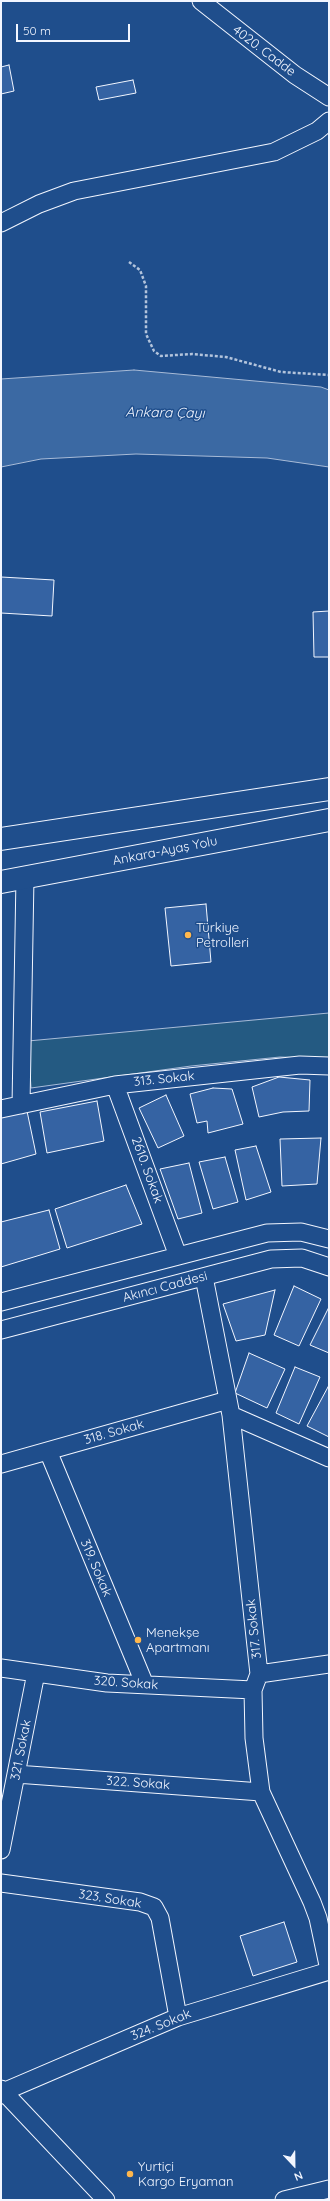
<!DOCTYPE html>
<meta charset="utf-8">
<style>
body{margin:0}
#map{position:relative;width:330px;height:2201px;overflow:hidden;background:#1f4e8c;font-family:Quicksand,sans-serif}
canvas{display:block}
.frame{position:absolute;inset:0;border:2px solid #f2f6ff;pointer-events:none}
.north{position:absolute;left:274px;top:2145px;width:40px;height:40px;-webkit-text-stroke:3px #1f4e8c;paint-order:stroke;rotate:158deg;font-size:11px;font-weight:700;line-height:16px;text-align:center;color:#f2f6ff}
.north::after{content:'';display:block;margin:auto;width:14px;height:18px;background:#f2f6ff;clip-path:polygon(50% 0,100% 100%,50% 72%,0 100%)}
.scale{position:absolute;left:16px;top:24px;width:114px;height:18px;box-sizing:border-box;border:2px solid #f2f6ff;border-top:0;padding-left:5px;font-size:12px;line-height:14px;white-space:nowrap;color:#f2f6ff;-webkit-text-stroke:3px #1f4e8c;paint-order:stroke}
</style>
<div id="map">
<canvas width="330" height="2201"></canvas>
<div class="frame"></div>
<div class="north">N</div>
<div class="scale">50 m</div>
</div>
<script>
const context = document.querySelector('canvas').getContext('2d');
context.lineJoin = 'round';
function fill(path, color) { context.fillStyle = color; context.fill(path, 'evenodd'); }
const shape = rows => new Path2D(rows.map(r => 'M' + r).join(''));
function stroke(path, color, width, dash) { context.strokeStyle = color; context.lineWidth = width; context.lineCap = dash ? 'butt' : 'round'; context.setLineDash(dash || []); context.stroke(path); }
function write(font, color, halo, rows, align = 'center') {
  context.font = font + ' Quicksand,sans-serif'; context.lineWidth = 3; context.setLineDash([]); context.textBaseline = 'middle'; context.strokeStyle = halo; context.fillStyle = color; for (const [text, x, y, turn = 0] of rows) {
    context.save(); context.translate(x, y); context.rotate((+turn || 0) * Math.PI / 180); context.textAlign = isNaN(turn) ? turn : align; if (halo) context.strokeText(text, 0, 0); context.fillText(text, 0, 0); context.restore();
  }
}
const green = shape([
 [329,1013,329,1059,280,1057,191,1066,31,1088,28,1041,329,1013]
]);
const water = shape([
 [134,370,321,387,329,390,329,467,267,458,136,454,41,459,1,467,1,379,134,370]
]);
const building = shape([
 [9,65,14,91,1,94,1,67,9,65],
 [133,80,136,93,99,100,96,87,133,80],
 [1,577,54,580,52,616,1,613,1,577],
 [329,611,329,657,314,657,313,612,329,611],
 [206,904,211,962,171,966,165,908,206,904],
 [279,1077,310,1080,309,1111,283,1112,259,1117,252,1087,279,1077],
 [213,1088,232,1089,243,1124,208,1133,207,1121,197,1123,190,1094,213,1088],
 [166,1095,184,1136,158,1148,139,1108,166,1095],
 [97,1101,104,1141,47,1153,40,1112,97,1101],
 [27,1111,36,1154,1,1164,1,1117,27,1111],
 [321,1138,317,1184,282,1186,280,1139,321,1138],
 [256,1146,271,1192,246,1200,235,1150,256,1146],
 [225,1157,238,1202,213,1209,199,1162,225,1157],
 [189,1163,202,1213,178,1219,160,1169,189,1163],
 [126,1185,142,1224,67,1248,55,1209,126,1185],
 [49,1210,60,1249,1,1267,1,1222,49,1210],
 [294,1286,321,1299,299,1346,274,1335,294,1286],
 [275,1290,265,1335,236,1341,223,1304,275,1290],
 [329,1307,329,1353,310,1345,329,1307],
 [249,1353,285,1369,267,1408,235,1393,249,1353],
 [295,1367,320,1377,299,1424,276,1413,295,1367],
 [328,1387,329,1387,329,1437,307,1426,328,1387],
 [284,1922,297,1962,253,1976,240,1936,284,1922]
]);
const path = shape([
 [129,262,140,270,146,286,146,334,154,351,161,356,192,354,226,357,281,372,329,375]
]);
const minor = shape([
 [201,1,295,75,329,97],
 [1,223,39,204,74,191,274,152,317,131,329,121],
 [115,1085,178,1256],
 [21,1105,25,877],
 [1,1109,115,1085,300,1065,329,1066],
 [204,1277,231,1415,259,1674,253,1690,254,1738,261,1792,312,1902,318,1918,329,1970],
 [1,1302,267,1233,301,1232,329,1239],
 [1,1330,271,1259,302,1258,329,1267],
 [231,1415,329,1458],
 [48,1451,145,1685],
 [1,1464,228,1400],
 [1,1668,107,1683,253,1690],
 [259,1674,329,1664],
 [16,1774,261,1792],
 [1,1850,36,1673],
 [1,1883,140,1902,154,1907,160,1918,178,2017],
 [1,2089,106,2200],
 [1,2095,3,2092,178,2017,329,1971],
 [284,2200,329,2189]
]);
const highway = shape([
 [1,839,329,789],
 [1,882,329,820]
]);
const markers = [
 [188,935,4,"#ffb74d"],
 [138,1640,4,"#ffb74d"],
 [130,2174,4,"#ffb74d"]
];
const streetNames = [
 ["4020. Cadde",264,51,37],
 ["Ankara-Ayaş Yolu",165,851,-11],
 ["313. Sokak",164,1079,-6],
 ["2610. Sokak",147,1170,70],
 ["Akıncı Caddesi",165,1287,-15],
 ["318. Sokak",114,1432,-16],
 ["319. Sokak",96,1568,67],
 ["317. Sokak",254,1629,-96],
 ["320. Sokak",126,1683,4],
 ["321. Sokak",21,1750,-79],
 ["322. Sokak",138,1783,4],
 ["323. Sokak",110,1899,9],
 ["324. Sokak",161,2025,-22]
];
const poiNames = [
 ["Türkiye",196,928],
 ["Petrolleri",196,943],
 ["Menekşe",146,1633],
 ["Apartmanı",146,1648],
 ["Yurtiçi",138,2167],
 ["Kargo Eryaman",138,2182]
];
const waterNames = [
 ["Ankara Çayı",165,413,1]
];
fill(green, '#245a82');
stroke(green, '#a8bbd7', 1);
fill(water, '#3b69a3');
stroke(water, '#a8bbd7', 1);
fill(building, '#3563a3');
stroke(building, '#f2f6ff', 1);
stroke(minor, '#f2f6ff', 19);
stroke(highway, '#f2f6ff', 24);
stroke(path, '#b3c4dc', 2.5, [3, 2]);
stroke(minor, '#1f4e8c', 17);
stroke(highway, '#1f4e8c', 22);
for (const [x, y, r, color] of markers) { const dot = new Path2D(); dot.arc(x, y, r, 0, 2 * Math.PI); context.fillStyle = color; context.fill(dot); stroke(dot, '#1f4e8c', 1.5); }
write('13px', '#f2f6ff', '#1f4e8c', streetNames);
write('13px', '#f2f6ff', '#1f4e8c', poiNames, 'left');
write('italic 14px', '#f2f6ff', '#1f4e8c', waterNames);
</script>
